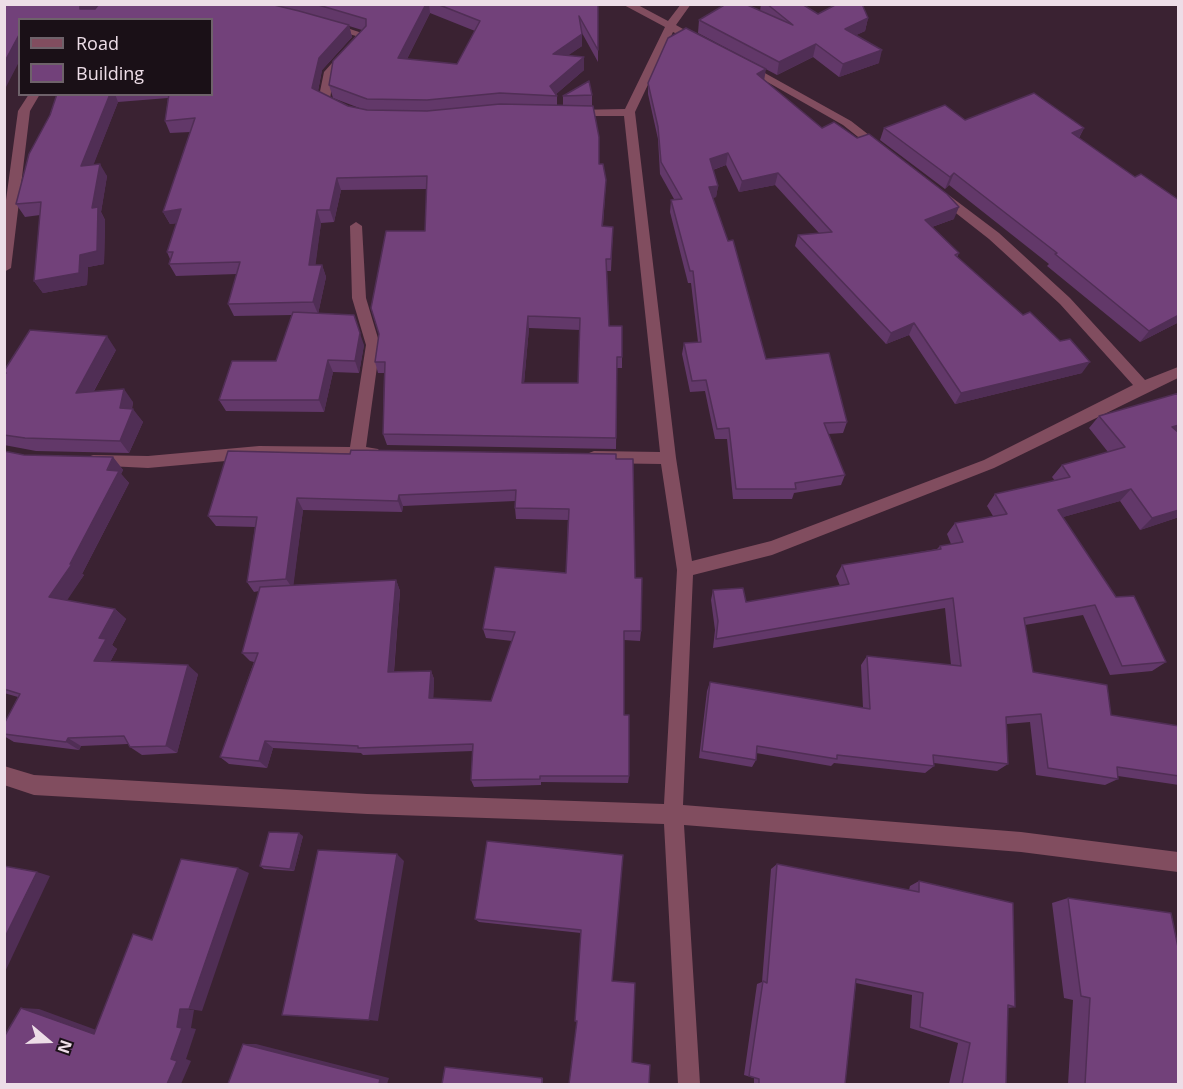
<!DOCTYPE html>
<style>
body{margin:0}
#map{position:relative;width:1183px;height:1089px;overflow:hidden;background:#3a2232;font-family:"Open Sans",sans-serif}
canvas{display:block}
.frame{position:absolute;inset:0;border:6px solid #eddde7;pointer-events:none}
.legend{position:absolute;left:18px;top:18px;width:195px;height:78px;box-sizing:border-box;background:#1a1017;border:2px solid #6e626a;margin:0;padding:8px 10px;list-style:none;font-size:18px;color:#eddde7}
.legend li{display:flex;align-items:center;gap:12px;height:30px}
.legend b{width:30px;border:2px solid #6e626a}
.north{position:absolute;left:18px;top:1011px;width:60px;height:60px;-webkit-text-stroke:4px #1a1017;paint-order:stroke;rotate:109deg;font-size:16px;font-weight:700;line-height:24px;text-align:center;color:#eddde7}
.north::after{content:'';display:block;margin:auto;width:21px;height:27px;background:#eddde7;clip-path:polygon(50% 0,100% 100%,50% 72%,0 100%)}
</style>
<div id="map">
<canvas width="1183" height="1089"></canvas>
<div class="frame"></div>
<ul class="legend">
<li><b style="height:8px;background:#814d5f"></b>Road</li>
<li><b style="height:16px;background:#72417a"></b>Building</li>
</ul>
<div class="north">N</div>
</div>
<script>
const context = document.querySelector('canvas').getContext('2d');
context.lineJoin = 'round';
const shape = rows => new Path2D(rows.map(r => 'M' + r).join(''));
function fill(path, color) { context.fillStyle = color; context.fill(path, 'evenodd'); }
function stroke(path, color, width, dash) { context.strokeStyle = color; context.lineWidth = width; context.lineCap = dash ? 'butt' : 'round'; context.setLineDash(dash || []); context.stroke(path); }
const minor = shape([
 [622,4,636,4,668,21,681,4,691,4,676,25,706,42,697,44,673,32,635,112,676,458,692,561,771,541,984,460,1133,385,1060,304,989,239,938,199,936,196,938,193,946,193,999,233,1070,298,1145,380,1178,367,1178,378,994,468,772,555,693,575,683,805,1021,832,1178,852,1178,872,1021,852,684,825,700,1084,678,1084,664,824,367,814,34,795,4,785,4,766,34,775,367,794,664,804,677,570,661,464,594,463,589,461,586,457,589,453,594,451,660,452,624,116,573,116,567,113,573,110,625,109,665,27,622,4],
 [329,22,368,35,334,73,330,99,343,104,343,108,339,109,318,101,324,72,356,36,325,27,324,25,329,22],
 [745,62,851,121,887,149,885,152,877,152,843,125,741,67,740,65,745,62],
 [29,94,40,94,30,111,11,268,4,272,4,215,18,111,29,94],
 [356,222,362,226,366,298,380,345,366,447,378,449,381,453,378,457,259,458,148,468,88,465,85,461,88,457,93,455,148,456,259,446,350,447,366,345,352,298,350,226,356,222]
]);
const wall = shape([
 [4,4,98,4,94,9,99,4,598,4,598,62,582,33,582,46,568,55,584,70,556,94,557,96,557,105,563,105,563,96,592,95,592,106,599,164,606,180,603,226,613,227,611,271,607,271,609,326,622,357,622,368,617,368,616,449,387,445,383,434,384,373,378,373,375,362,425,231,427,189,341,190,334,222,321,223,315,265,322,265,326,277,318,314,364,345,359,373,333,372,324,412,226,411,219,400,276,361,292,315,234,316,228,304,237,274,176,276,169,264,170,259,167,252,177,223,170,224,163,212,190,132,170,133,165,121,168,98,118,102,93,165,107,176,101,212,105,220,104,264,88,267,87,285,43,293,34,281,40,215,25,217,16,204,50,115,57,94,212,94,212,20,20,20],
 [430,13,475,31,457,64,407,59],
 [349,26,362,30,329,85,333,98,362,109,348,106,318,91,322,70,352,37],
 [529,328,580,330,578,383,524,383],
 [761,4,802,4,818,14,868,18,865,31,856,35,879,63,839,77,813,57,777,75,698,33,699,20,760,11],
 [764,80,822,128,954,219,932,227,959,253,957,257,1082,373,955,404,909,335,886,344,795,246,798,235,819,233,775,185,739,192,726,165,713,170,718,186,716,197,712,198,766,359,847,422,843,433,828,434,845,475,841,485,794,493,792,499,733,499,727,439,715,439,705,391,690,392,682,354,684,343,698,342,691,283,688,283,670,212,671,200,674,199,660,174,658,139,648,94,648,83],
 [965,120,1084,128,1079,138,1135,177,1179,200,1179,322,1140,342,1047,266,1049,264,949,185,945,189,880,140,884,128],
 [116,350,94,391,133,402,132,409,143,422,129,453,36,451,4,445,4,371],
 [1179,393,1179,517,1140,530,1120,501,1063,517,1116,597,1166,662,1152,671,1110,675,1083,615,1025,625,1033,672,1111,715,1179,726,1179,785,1118,776,1118,779,1105,785,1036,775,1030,722,1007,724,1008,764,997,771,934,763,934,766,925,773,834,763,831,766,756,753,756,760,752,767,699,758,707,691,710,682,863,708,861,665,867,656,951,665,945,608,713,648,715,630,711,600,713,590,746,602,840,586,836,576,842,565,937,549,940,546,951,544,947,534,955,523,993,516,987,506,995,494,1055,481,1052,477,1062,465,1108,452,1089,428,1099,416],
 [4,451,24,455,113,457,123,470,121,474,129,483,82,574,84,575,66,600,115,609,126,619,112,645,117,649,110,662,198,674,177,753,142,755,130,747,128,744,81,746,79,750,14,742,4,736,4,724,18,697,4,693],
 [228,451,616,459,635,578,641,631,640,641,624,640,624,715,629,776,628,783,541,782,541,785,474,787,471,780,473,751,363,755,361,753,273,748,267,768,229,764,220,757,254,662,250,661,242,653,259,591,254,592,247,582,255,527,216,526,208,516],
 [515,501,515,508,516,519,568,520,566,573,483,629,486,638,512,641,491,701,433,699,434,679,431,671,394,672,400,591,396,580,293,585,303,510,402,512,403,506],
 [303,836,294,871,264,869,260,866],
 [623,855,612,981,632,1061,649,1084,577,1022,575,1021,581,933,479,922,475,919],
 [777,864,909,890,910,886,919,881,1015,1007,1008,1008,1006,1084,949,1084,958,1043,910,1028,912,995,856,983,845,1084,754,1084,754,1078,744,1075,757,984,762,982,771,869],
 [1068,898,1179,1084,1068,1084,1073,1000,1064,998,1052,903],
 [445,1067,448,1067,543,1078,543,1084]
]);
const shadedWall = shape([
 [82,4,98,4,86,19,80,9,80,6],
 [426,4,429,4,430,13,401,71,398,58],
 [868,18,865,31,842,42,845,29],
 [349,25,352,37,322,70,316,101,312,88,319,58],
 [20,33,20,60,4,91,4,63],
 [582,34,582,46,553,66,553,54],
 [816,44,813,57,777,75,779,62],
 [882,50,879,63,839,77,843,64],
 [584,57,584,70,554,96,550,86],
 [766,69,764,81,757,74],
 [110,94,115,94,118,102,88,179,81,166],
 [1084,128,1077,141,1072,133],
 [728,153,726,165,709,171,710,159],
 [100,164,107,176,101,212,105,220,104,264,88,267,87,285,43,293,34,281,80,255,92,208],
 [778,173,775,185,739,192,742,181],
 [954,173,949,185,945,189,950,177],
 [337,178,341,190,334,222,330,210],
 [718,186,716,197,707,199,709,187],
 [959,207,954,219,920,231,925,220],
 [181,209,187,222,170,224,163,212],
 [317,210,321,223,314,277,309,265],
 [322,265,326,277,318,314,313,302],
 [1179,315,1179,322,1140,342,1149,331],
 [528,316,529,328,523,395,522,383],
 [914,323,909,335,886,344,891,333],
 [358,328,364,345,359,373,355,361],
 [107,336,116,350,86,405,76,393],
 [328,360,333,372,324,412,319,400],
 [1090,362,1082,373,955,404,961,393],
 [124,389,133,402,130,416,133,409,143,422,129,453,120,441,120,408],
 [1179,425,1179,434,1172,427],
 [113,457,123,470,121,474,129,483,82,574,84,575,62,608,49,597,70,564],
 [1131,489,1120,501,1049,521,1058,510],
 [399,495,403,506,402,512,398,501],
 [297,498,303,510,293,589,286,579],
 [1179,510,1179,517,1140,530,1152,518],
 [396,580,400,591,393,681,388,672],
 [115,609,126,619,112,645,117,649,106,670,94,661,99,638],
 [188,665,198,674,177,753,166,746],
 [431,671,434,679,433,706,429,698],
 [68,738,81,746,79,750,66,742],
 [265,741,273,748,267,768,259,761],
 [299,833,303,836,294,871,290,869],
 [397,854,404,861,378,1021,369,1020],
 [238,868,249,873,202,1011,189,1009],
 [37,872,50,876,4,974,4,939],
 [21,1008,39,1009,110,1035,94,1034],
 [180,1009,194,1010,191,1028,196,1029,186,1059,191,1061,181,1084,167,1084],
 [243,1044,256,1044,389,1078,387,1084,379,1084]
]);
const building = shape([
 [4,4,82,4,80,6,80,9,95,9,99,4,270,4,299,11,349,25,319,58,312,88,348,106,367,110,427,111,500,104,593,106,599,137,599,164,603,164,606,180,602,226,613,227,611,259,606,259,609,326,622,326,622,357,617,357,616,438,383,434,385,362,375,362,379,334,371,308,386,231,425,231,427,176,337,178,330,210,317,210,309,265,322,265,313,302,228,304,240,262,169,264,173,252,167,252,181,209,163,212,195,118,165,121,169,94,212,94,212,20,20,20,20,33,4,63,4,4],
 [528,316,580,318,578,383,522,383,528,316],
 [315,4,426,4,398,58,457,64,480,21,437,4,598,4,598,50,579,16,582,34,553,54,584,57,550,86,557,96,500,93,427,100,367,99,329,85,333,61,366,26,366,19,315,4],
 [726,4,745,4,793,25,767,4,802,4,818,14,837,4,862,4,868,18,845,29,882,50,843,64,816,44,779,62,699,20,726,4],
 [686,28,766,69,757,74,822,128,834,122,857,138,869,134,947,194,959,207,925,220,959,253,955,255,1023,315,1030,312,1060,341,1070,339,1090,362,961,393,914,323,891,333,798,235,832,232,778,173,742,181,728,153,710,159,718,186,709,187,728,241,733,240,766,359,829,353,847,422,824,423,845,475,795,483,796,489,736,489,729,428,717,429,706,380,692,381,684,343,701,342,693,271,690,271,671,200,682,199,661,162,658,127,648,83,668,38,686,28],
 [589,81,592,95,563,96,589,81],
 [1034,93,1084,128,1072,133,1135,177,1141,174,1179,200,1179,315,1149,331,1055,254,1057,253,954,173,950,177,884,128,945,105,965,120,1034,93],
 [57,94,110,94,81,166,100,164,92,208,98,207,97,251,80,255,79,273,34,281,41,202,16,204,29,154,50,115,57,94],
 [293,312,354,315,360,333,355,361,328,360,319,400,219,400,232,361,276,361,293,312],
 [30,330,107,336,76,393,124,389,120,408,133,409,120,441,25,438,4,435,4,375,6,373,4,373,4,371,30,330],
 [1179,393,1179,425,1172,427,1179,433,1179,510,1152,518,1131,489,1058,510,1116,597,1134,596,1166,662,1122,666,1095,605,1024,618,1033,672,1107,685,1111,715,1179,726,1179,776,1117,767,1118,779,1048,768,1041,714,1006,717,1008,764,933,755,934,766,837,755,837,759,757,746,756,760,702,751,710,682,870,709,867,656,961,666,953,598,716,639,718,621,713,590,743,588,746,602,849,584,842,565,941,549,940,546,963,542,955,523,1007,514,995,494,1070,477,1062,465,1125,447,1099,416,1179,393],
 [351,450,616,454,616,459,633,459,635,578,642,578,641,631,624,631,624,715,629,715,629,776,540,776,540,779,471,780,473,744,358,748,358,746,265,741,259,761,220,757,258,653,242,653,260,587,396,580,388,672,431,671,429,698,491,701,515,632,483,629,495,567,566,573,569,509,515,508,516,490,399,495,398,501,297,498,286,579,247,582,257,517,208,516,228,451,350,454,351,450],
 [4,451,24,455,113,457,107,470,119,471,70,564,72,564,49,597,115,609,99,638,106,639,94,661,188,665,166,746,130,747,124,736,68,738,66,742,4,734,4,724,20,694,4,689,4,451],
 [269,832,299,833,290,869,260,866,269,832],
 [487,841,623,855,612,981,635,983,632,1062,650,1065,649,1084,569,1084,577,1021,575,1021,581,930,475,919,487,841],
 [318,850,397,854,369,1020,282,1015,318,850],
 [181,859,238,868,189,1009,180,1009,177,1027,182,1028,171,1059,177,1061,167,1084,4,1084,4,1037,21,1008,94,1034,133,934,152,940,181,859],
 [777,864,919,892,919,881,1013,903,1015,1007,1008,1005,1006,1084,962,1084,970,1043,920,1027,923,993,856,979,845,1084,759,1084,759,1079,749,1076,763,981,767,983,777,864],
 [4,866,37,872,4,939,4,866],
 [1068,898,1171,913,1179,952,1179,1084,1085,1084,1090,998,1081,996,1068,898],
 [243,1044,380,1079,379,1084,228,1084,243,1044],
 [445,1067,542,1078,542,1084,442,1084,445,1067]
]);
fill(minor, '#814d5f');
fill(wall, '#623869');
fill(shadedWall, '#502e55');
fill(building, '#72417a');
stroke(building, '#502e55', 1.5);
</script>
